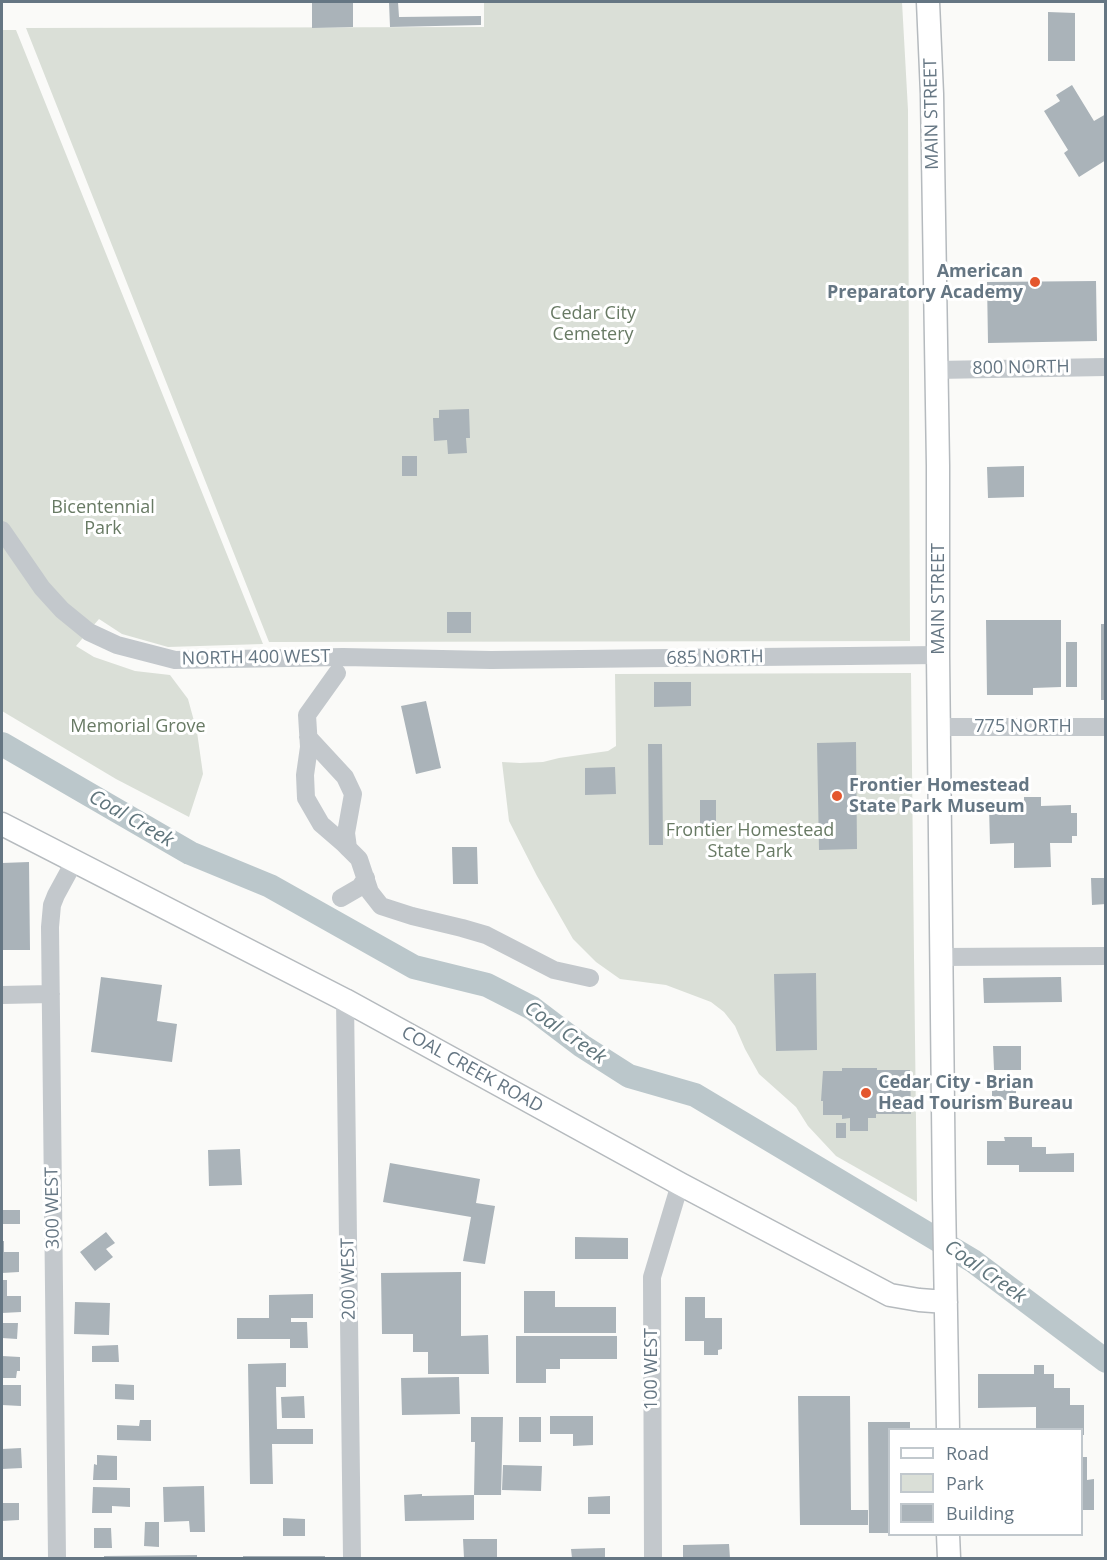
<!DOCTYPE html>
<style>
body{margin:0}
#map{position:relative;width:1107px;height:1560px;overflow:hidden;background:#fafaf8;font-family:"Open Sans",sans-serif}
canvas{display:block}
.frame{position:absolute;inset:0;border:3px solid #657683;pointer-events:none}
.legend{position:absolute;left:888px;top:1428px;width:195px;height:108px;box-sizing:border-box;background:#fff;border:2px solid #c1c8cd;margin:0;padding:8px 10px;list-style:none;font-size:18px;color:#657683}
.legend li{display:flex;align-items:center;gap:12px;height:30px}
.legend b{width:30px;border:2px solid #c1c8cd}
</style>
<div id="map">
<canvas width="1107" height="1560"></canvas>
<div class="frame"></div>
<ul class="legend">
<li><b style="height:8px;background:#fff"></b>Road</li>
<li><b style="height:16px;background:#dadfd7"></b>Park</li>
<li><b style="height:16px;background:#aab3b9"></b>Building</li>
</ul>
</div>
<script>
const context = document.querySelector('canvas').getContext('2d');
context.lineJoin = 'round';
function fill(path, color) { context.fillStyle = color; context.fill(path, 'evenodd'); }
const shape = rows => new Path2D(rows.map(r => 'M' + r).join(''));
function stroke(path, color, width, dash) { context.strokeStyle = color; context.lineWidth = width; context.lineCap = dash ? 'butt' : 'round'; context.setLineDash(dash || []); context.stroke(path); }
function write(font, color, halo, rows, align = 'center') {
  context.font = font + ' "Open Sans",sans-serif'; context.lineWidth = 6; context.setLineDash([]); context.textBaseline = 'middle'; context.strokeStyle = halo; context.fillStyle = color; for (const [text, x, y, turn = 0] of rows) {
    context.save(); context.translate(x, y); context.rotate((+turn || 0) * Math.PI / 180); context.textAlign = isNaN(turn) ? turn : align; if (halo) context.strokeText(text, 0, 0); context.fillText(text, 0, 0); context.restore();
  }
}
const green = shape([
 [484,2,902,2,908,110,910,641,269,642,26,28,484,27],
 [2,30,16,30,263,644,168,647,122,634,99,619,76,646,94,657,135,671,170,675,188,699,197,732,203,774,189,817,116,779,2,711],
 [911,673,914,957,917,1202,836,1156,808,1126,796,1107,759,1074,745,1049,735,1026,724,1012,711,1002,666,985,620,979,596,962,573,939,537,876,509,821,502,762,520,763,543,762,559,758,608,751,616,746,615,674]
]);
const river = shape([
 [2,744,190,853,270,886,414,967,487,985,532,1008,582,1046,629,1076,695,1095,973,1261,1106,1361]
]);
const building = shape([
 [312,2,353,2,353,27,312,28],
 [389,2,398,2,399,17,481,16,481,25,390,27],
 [1048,12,1075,13,1075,61,1048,61],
 [1072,85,1094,121,1106,114,1106,160,1079,177,1064,153,1068,150,1044,111,1060,101,1056,95],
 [1096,281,1097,341,988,343,987,282],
 [469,409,470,438,466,438,467,453,448,454,447,440,434,441,433,418,439,418,439,410],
 [402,456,417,456,417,476,402,476],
 [1024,466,1024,497,988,498,987,467],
 [447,612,471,612,471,633,447,633],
 [986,620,1061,620,1061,687,1033,688,1033,695,987,695],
 [1101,624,1106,624,1106,700,1101,700],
 [1066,642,1077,642,1077,687,1066,687],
 [654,682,691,682,691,706,654,707],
 [426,701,441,768,416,774,401,706],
 [856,742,857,849,819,850,817,743],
 [648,744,662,744,663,845,649,845],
 [615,767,616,794,585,795,585,768],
 [1024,797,1041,797,1041,806,1071,805,1071,813,1077,813,1077,836,1072,836,1072,843,1050,843,1051,867,1014,868,1014,843,990,844,989,806,1024,805],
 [700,800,716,800,716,831,700,831],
 [452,847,477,847,478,884,453,884],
 [29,862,30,950,2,950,2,863],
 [1091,878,1106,878,1106,904,1092,905],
 [816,973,817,1050,776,1051,774,974],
 [101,977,162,985,157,1021,177,1024,172,1062,91,1052],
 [1061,977,1062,1002,984,1003,983,978],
 [993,1046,1021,1046,1021,1070,994,1070],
 [842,1068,877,1068,877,1070,910,1070,911,1114,876,1114,876,1118,868,1118,868,1131,850,1131,850,1118,842,1119,842,1115,823,1115,823,1101,821,1101,823,1071,842,1071],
 [992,1084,1016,1085,1016,1100,992,1100],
 [836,1123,846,1123,846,1138,836,1138],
 [1004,1137,1032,1137,1032,1147,1046,1147,1046,1154,1074,1153,1074,1172,1019,1172,1019,1165,987,1165,987,1141,1005,1141],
 [240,1149,242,1185,209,1186,208,1150],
 [390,1163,480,1179,476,1203,495,1206,485,1264,463,1261,471,1217,383,1202],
 [2,1210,20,1210,20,1224,2,1224],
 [106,1232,115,1243,106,1249,113,1257,95,1271,80,1252],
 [575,1237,628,1238,628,1259,575,1259],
 [2,1241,4,1241,4,1252,19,1252,19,1272,2,1273],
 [461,1272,461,1336,488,1335,489,1374,428,1374,428,1352,413,1352,413,1334,382,1334,381,1273],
 [2,1280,7,1280,7,1296,21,1296,21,1312,2,1313],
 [524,1291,555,1291,555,1307,616,1307,616,1333,524,1333],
 [313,1294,313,1318,291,1318,291,1322,307,1322,308,1348,290,1348,290,1339,237,1339,237,1318,269,1318,269,1295],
 [685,1297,705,1297,705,1318,722,1318,722,1349,718,1350,718,1355,704,1355,704,1341,685,1341],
 [75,1302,110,1303,109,1335,74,1334],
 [2,1323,18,1323,17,1339,2,1338],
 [516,1336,617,1336,617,1359,560,1359,560,1369,546,1369,546,1383,516,1383],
 [118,1345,119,1362,92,1362,92,1346],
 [2,1356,20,1357,20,1371,17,1371,16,1378,2,1378],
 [286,1363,286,1387,276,1387,277,1429,313,1429,313,1444,272,1444,273,1484,250,1484,248,1364],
 [1034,1365,1044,1365,1044,1374,1054,1374,1054,1388,1070,1388,1070,1405,1084,1405,1084,1435,1082,1435,1082,1430,1036,1430,1036,1407,978,1408,978,1374,1034,1374],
 [459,1377,460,1414,402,1415,401,1378],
 [115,1384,134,1385,134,1400,115,1399],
 [2,1385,21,1385,21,1406,2,1405],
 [304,1396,305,1418,282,1418,281,1397],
 [798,1396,850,1396,851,1510,868,1510,868,1525,800,1525],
 [550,1416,593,1416,593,1445,573,1446,573,1434,550,1434],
 [471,1417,503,1417,501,1495,474,1495,475,1442,471,1442],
 [519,1417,541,1417,541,1442,519,1442],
 [140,1420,151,1420,151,1441,117,1440,117,1425,139,1426],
 [868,1422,910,1422,910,1430,890,1430,890,1533,869,1533],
 [21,1448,22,1468,2,1469,2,1449],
 [97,1455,117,1456,117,1480,93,1480,94,1464,97,1465],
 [1082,1457,1087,1457,1087,1480,1094,1479,1094,1510,1082,1510],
 [503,1465,542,1466,541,1491,502,1490],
 [204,1486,205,1532,190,1532,189,1521,164,1522,163,1487],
 [93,1487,130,1488,130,1507,112,1506,112,1513,92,1513],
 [422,1494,422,1496,474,1495,474,1520,405,1521,404,1495],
 [610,1496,610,1514,588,1514,588,1497],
 [2,1503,19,1503,19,1520,2,1521],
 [283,1518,305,1519,305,1536,283,1536],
 [145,1522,159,1522,159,1547,144,1546],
 [94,1528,111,1528,112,1548,94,1548],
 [463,1539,497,1539,497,1558,464,1558],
 [729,1544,730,1558,683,1558,683,1545],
 [605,1548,605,1558,572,1558,571,1549],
 [197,1555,197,1558,104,1558,104,1556],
 [243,1556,325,1556,325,1558,243,1558]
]);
const minor = shape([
 [936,370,1106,367],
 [2,530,42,588,62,610,89,632,117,645,175,660,343,657,491,660,938,655],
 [337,673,307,715,309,747,305,775,306,798,321,824,343,843,359,859,370,892,381,906,412,916,462,928,486,935,554,970,590,978],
 [940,727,1106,727],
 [308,737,345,777,353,794,346,833,348,848],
 [341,898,360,887,366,878],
 [942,957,1106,956],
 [2,995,51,994],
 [345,1000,352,1558],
 [57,1558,50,927,52,905,56,895,74,862],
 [653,1558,652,1277,680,1184]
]);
const major = shape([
 [928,2,932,94,938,466,938,655,944,1197,948,1430],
 [2,824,345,1000,680,1184,890,1295,919,1300,946,1302],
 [948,1534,949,1558]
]);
const markers = [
 [1035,282,6,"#e4572e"],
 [837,796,6,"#e4572e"],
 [866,1093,6,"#e4572e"]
];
const streetNames = [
 ["MAIN STREET",932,114,-91],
 ["800 NORTH",1021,368,-1],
 ["MAIN STREET",939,599,-90],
 ["NORTH 400 WEST",256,658,-1],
 ["685 NORTH",715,658,-1],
 ["775 NORTH",1023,727],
 ["COAL CREEK ROAD",472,1070,29],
 ["300 WEST",53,1208,-91],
 ["200 WEST",349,1279,-91],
 ["100 WEST",652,1369,-90]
];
const poiNames = [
 ["American",1023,272,"right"],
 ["Preparatory Academy",1023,293,"right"],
 ["Frontier Homestead",849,786],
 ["State Park Museum",849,807],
 ["Cedar City - Brian",878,1083],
 ["Head Tourism Bureau",878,1104]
];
const parkNames = [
 ["Cedar City",593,314],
 ["Cemetery",593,335],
 ["Bicentennial",103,508],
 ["Park",103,529],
 ["Memorial Grove",138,727],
 ["Frontier Homestead",750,831],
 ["State Park",750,852]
];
const waterNames = [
 ["Coal Creek",131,819,30],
 ["Coal Creek",565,1033,35],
 ["Coal Creek",985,1272,35]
];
fill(green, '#dadfd7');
stroke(river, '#bbc7cb', 24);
fill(building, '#aab3b9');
stroke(major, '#b5babe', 25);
stroke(minor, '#c3c8cc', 18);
stroke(major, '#fff', 22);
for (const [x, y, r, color] of markers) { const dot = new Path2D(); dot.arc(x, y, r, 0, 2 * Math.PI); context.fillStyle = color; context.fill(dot); stroke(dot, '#fff', 2); }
write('18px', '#657683', '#fff', streetNames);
write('bold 18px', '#657683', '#fff', poiNames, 'left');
write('18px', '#687a64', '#fff', parkNames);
write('italic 20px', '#60757c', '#fff', waterNames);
</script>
